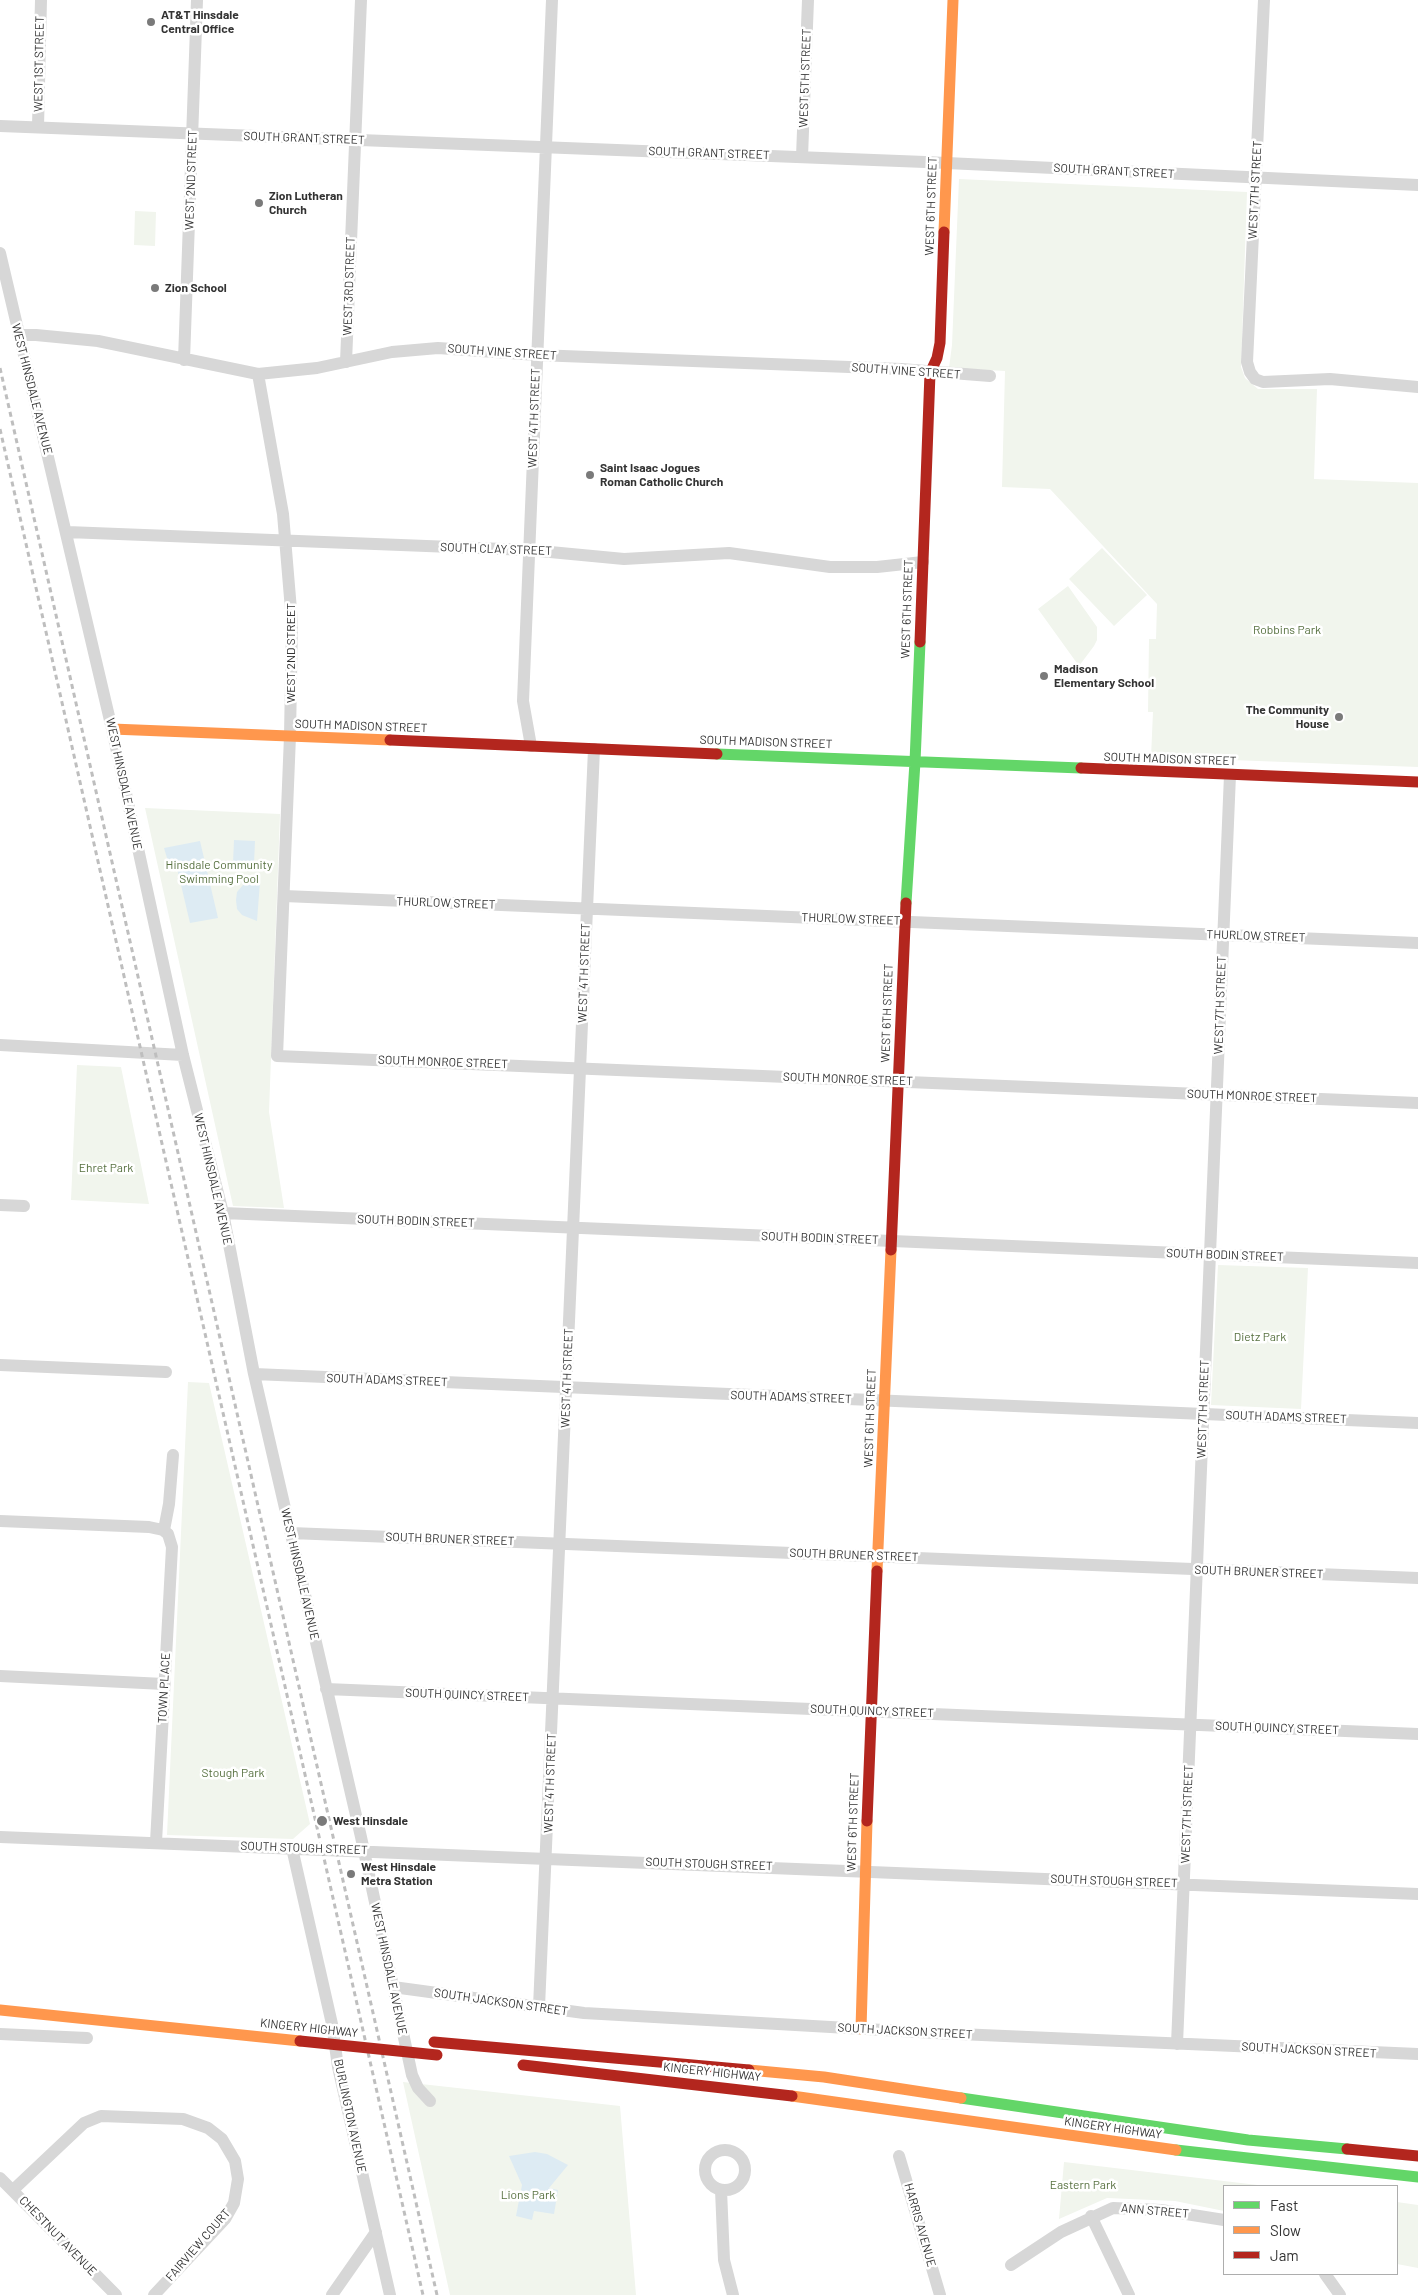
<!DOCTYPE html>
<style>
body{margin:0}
#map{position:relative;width:1418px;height:2295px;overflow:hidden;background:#fff;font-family:Barlow,sans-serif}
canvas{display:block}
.legend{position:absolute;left:1223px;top:2185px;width:175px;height:90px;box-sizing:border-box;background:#fff;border:1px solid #adadad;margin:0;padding:6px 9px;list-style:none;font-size:15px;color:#333}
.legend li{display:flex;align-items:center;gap:10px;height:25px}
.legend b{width:25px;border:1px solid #adadad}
</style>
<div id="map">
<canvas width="1418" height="2295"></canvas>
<ul class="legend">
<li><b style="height:6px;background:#63d668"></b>Fast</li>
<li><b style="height:6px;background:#ff974d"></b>Slow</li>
<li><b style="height:6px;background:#b3261e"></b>Jam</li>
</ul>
</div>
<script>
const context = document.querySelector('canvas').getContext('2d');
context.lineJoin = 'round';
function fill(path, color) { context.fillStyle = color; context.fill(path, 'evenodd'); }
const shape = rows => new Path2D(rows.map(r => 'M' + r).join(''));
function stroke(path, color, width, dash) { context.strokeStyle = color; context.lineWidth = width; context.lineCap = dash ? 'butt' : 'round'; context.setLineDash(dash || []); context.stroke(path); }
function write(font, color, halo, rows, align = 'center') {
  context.font = font + ' Barlow,sans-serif'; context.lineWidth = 5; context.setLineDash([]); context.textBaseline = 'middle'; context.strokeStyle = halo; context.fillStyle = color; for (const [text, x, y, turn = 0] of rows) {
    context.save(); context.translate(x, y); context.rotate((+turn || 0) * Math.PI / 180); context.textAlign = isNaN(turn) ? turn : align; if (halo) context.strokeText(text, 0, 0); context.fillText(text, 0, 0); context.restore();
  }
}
const green = shape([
 [959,179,1247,192,1241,367,1245,378,1258,389,1317,389,1314,479,1418,483,1418,767,1151,757,1153,712,1148,712,1149,639,1156,639,1157,604,1050,489,1002,487,1005,371,949,368,952,345],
 [135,211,156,212,155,246,134,245],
 [1102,548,1147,595,1114,626,1069,579],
 [1068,586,1097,627,1097,640,1094,646,1079,666,1038,609],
 [145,808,280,814,269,1112,284,1208,233,1206],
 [77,1065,121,1067,149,1204,71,1200],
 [1218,1265,1308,1268,1301,1409,1211,1405],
 [188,1382,209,1383,310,1824,293,1839,167,1835],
 [403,2082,620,2106,636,2295,450,2295],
 [1064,2162,1266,2186,1224,2186,1224,2211,1175,2201,1107,2198,1059,2219],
 [1397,2202,1418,2205,1418,2268,1397,2264]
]);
const water = shape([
 [234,840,255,841,254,864,233,863],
 [200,841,218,918,190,923,177,868,170,868,164,848],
 [254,881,260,882,257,921,242,915,237,909,236,900,237,892,244,884],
 [535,2152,547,2154,568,2165,549,2188,558,2190,554,2214,534,2211,532,2220,516,2216,522,2185,509,2156]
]);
const street = shape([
 [1264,0,1247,362,1250,372,1255,379,1263,382,1330,379,1418,387],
 [0,126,925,162,1418,185],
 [38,127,41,0],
 [802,157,808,0],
 [0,253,112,729,183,1055,223,1213,254,1374,361,1837,412,2075,418,2088,430,2101],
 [18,335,36,335,98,341,258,374,317,368,392,352,438,348,537,355,901,369,990,376],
 [184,360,197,0],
 [346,362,361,0],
 [258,374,283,514,292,622,290,736,277,1056,1418,1103],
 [67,532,529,550,624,559,729,553,830,567,877,567,923,562],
 [531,746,523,701,552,0],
 [284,896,1418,943],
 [0,1045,183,1055],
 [0,1205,24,1206],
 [223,1213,1418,1263],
 [0,1365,166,1372],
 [254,1374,1418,1423],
 [0,1521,149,1527,163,1530,168,1534,172,1547,156,1842],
 [164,1530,169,1504,173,1455],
 [291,1533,1418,1578],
 [0,1676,164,1684],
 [326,1689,1418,1734],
 [0,1837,1418,1894],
 [292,1848,332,2024,338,2067,390,2295],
 [393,1987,584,2013,936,2033,1418,2054],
 [539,2007,594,749],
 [0,2034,87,2038],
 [1177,2044,1230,775],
 '705 2170a20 20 0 1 1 40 0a20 20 0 1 1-40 0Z',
 [899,2156,940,2295],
 [0,2178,116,2295],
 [13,2190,84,2123,101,2116,183,2119,208,2128,222,2139,235,2161,238,2179,234,2203,225,2219,154,2295],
 [721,2190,724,2260,733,2295],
 [1091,2216,1129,2295],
 [1011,2265,1061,2232,1113,2208,1161,2210,1224,2220],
 [1325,2274,1340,2295],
 [332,2295,376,2232]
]);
const fast = shape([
 [717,754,1081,768],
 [906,903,915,762,920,642],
 [961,2098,1248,2140,1347,2149],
 [1176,2150,1418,2177]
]);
const slow = shape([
 [944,232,953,0],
 [112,729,390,740],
 [877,1571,891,1250],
 [0,2010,300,2041],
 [861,2029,867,1821],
 [749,2070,824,2077,961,2098],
 [792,2096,1176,2150]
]);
const jam = shape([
 [920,642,930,373,937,358,940,343,944,232],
 [390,740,717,754],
 [1081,768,1418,782],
 [891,1250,906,903],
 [867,1821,877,1571],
 [434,2042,749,2070],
 [523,2065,792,2096],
 [1347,2149,1418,2156]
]);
const rail = shape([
 [0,368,437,2295],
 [0,429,423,2295]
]);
const jamBridge = shape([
 [300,2041,437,2055]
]);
const markers = [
 [151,22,5,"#7a7a7a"],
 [259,203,5,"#7a7a7a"],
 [155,288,5,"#7a7a7a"],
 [590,475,5,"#7a7a7a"],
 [1044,676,5,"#7a7a7a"],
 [1339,717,5,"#7a7a7a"],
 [322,1821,6,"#7a7a7a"],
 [351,1874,5,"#7a7a7a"]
];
const poiNames = [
 ["AT&T Hinsdale",161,15],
 ["Central Office",161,29],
 ["Zion Lutheran",269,196],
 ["Church",269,210],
 ["Zion School",165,288],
 ["Saint Isaac Jogues",600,468],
 ["Roman Catholic Church",600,482],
 ["Madison",1054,669],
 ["Elementary School",1054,683],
 ["The Community",1329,710,"right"],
 ["House",1329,724,"right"],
 ["West Hinsdale",333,1821],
 ["West Hinsdale",361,1867],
 ["Metra Station",361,1881]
];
const streetNames = [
 ["WEST 1ST STREET",39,64,-89],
 ["WEST 5TH STREET",805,78,-88],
 ["SOUTH GRANT STREET",304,138,2],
 ["SOUTH GRANT STREET",709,153,2],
 ["SOUTH GRANT STREET",1114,171,3],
 ["WEST 2ND STREET",191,180,-88],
 ["WEST 7TH STREET",1255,190,-87],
 ["WEST 6TH STREET",931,206,-88],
 ["WEST 3RD STREET",349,286,-88],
 ["SOUTH VINE STREET",502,352,4],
 ["SOUTH VINE STREET",906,371,4],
 ["WEST HINSDALE AVENUE",32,389,76],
 ["WEST 4TH STREET",534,418,-88],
 ["SOUTH CLAY STREET",496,549,2],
 ["WEST 6TH STREET",907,609,-88],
 ["WEST 2ND STREET",291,653,-90],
 ["SOUTH MADISON STREET",361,726,2],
 ["SOUTH MADISON STREET",766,742,2],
 ["SOUTH MADISON STREET",1170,759,2],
 ["WEST HINSDALE AVENUE",124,784,78],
 ["THURLOW STREET",446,903,2],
 ["THURLOW STREET",851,919,2],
 ["THURLOW STREET",1256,936,2],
 ["WEST 4TH STREET",584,973,-88],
 ["WEST 7TH STREET",1220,1005,-88],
 ["WEST 6TH STREET",887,1013,-88],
 ["SOUTH MONROE STREET",443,1062,2],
 ["SOUTH MONROE STREET",848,1079,2],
 ["SOUTH MONROE STREET",1252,1096,2],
 ["WEST HINSDALE AVENUE",213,1179,77],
 ["SOUTH BODIN STREET",416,1221,2],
 ["SOUTH BODIN STREET",820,1238,2],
 ["SOUTH BODIN STREET",1225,1255,2],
 ["WEST 4TH STREET",567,1378,-88],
 ["SOUTH ADAMS STREET",387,1380,2],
 ["SOUTH ADAMS STREET",791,1397,2],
 ["WEST 7TH STREET",1203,1409,-88],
 ["SOUTH ADAMS STREET",1286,1417,2],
 ["WEST 6TH STREET",870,1418,-88],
 ["SOUTH BRUNER STREET",450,1539,2],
 ["SOUTH BRUNER STREET",854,1555,2],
 ["SOUTH BRUNER STREET",1259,1572,2],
 ["WEST HINSDALE AVENUE",300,1574,77],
 ["TOWN PLACE",164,1688,-87],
 ["SOUTH QUINCY STREET",467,1695,2],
 ["SOUTH QUINCY STREET",872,1711,2],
 ["SOUTH QUINCY STREET",1277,1728,2],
 ["WEST 4TH STREET",550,1783,-88],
 ["WEST 7TH STREET",1187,1814,-88],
 ["WEST 6TH STREET",853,1822,-88],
 ["SOUTH STOUGH STREET",304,1848,2],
 ["SOUTH STOUGH STREET",709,1864,2],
 ["SOUTH STOUGH STREET",1114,1881,2],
 ["WEST HINSDALE AVENUE",389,1969,78],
 ["SOUTH JACKSON STREET",501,2002,8],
 ["KINGERY HIGHWAY",309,2028,6],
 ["SOUTH JACKSON STREET",905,2031,3],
 ["SOUTH JACKSON STREET",1309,2050,3],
 ["KINGERY HIGHWAY",712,2072,6],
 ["BURLINGTON AVENUE",350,2116,78],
 ["KINGERY HIGHWAY",1113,2128,8],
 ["ANN STREET",1155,2211,5],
 ["HARRIS AVENUE",920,2225,74],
 ["CHESTNUT AVENUE",58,2236,46],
 ["FAIRVIEW COURT",198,2245,-49]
];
const parkNames = [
 ["Robbins Park",1287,630],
 ["Hinsdale Community",219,865],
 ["Swimming Pool",219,879],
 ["Ehret Park",106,1168],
 ["Dietz Park",1260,1337],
 ["Stough Park",233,1773],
 ["Eastern Park",1083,2185],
 ["Lions Park",528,2195]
];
fill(green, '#f1f5ed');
fill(water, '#ddebf3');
stroke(street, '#d7d7d7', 12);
stroke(fast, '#63d668', 11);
stroke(slow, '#ff974d', 11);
stroke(jam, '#b3261e', 11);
stroke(rail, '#bebebe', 3, [5, 4]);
stroke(jamBridge, '#b3261e', 11);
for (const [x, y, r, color] of markers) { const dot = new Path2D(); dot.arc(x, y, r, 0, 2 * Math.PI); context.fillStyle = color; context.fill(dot); stroke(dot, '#fff', 2); }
write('bold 12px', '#333', '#fff', poiNames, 'left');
write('12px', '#333', '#fff', streetNames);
write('12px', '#56703f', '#fff', parkNames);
</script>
